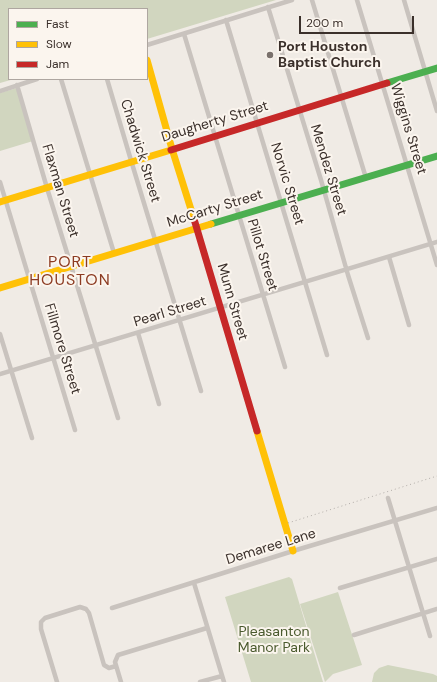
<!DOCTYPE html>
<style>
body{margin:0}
#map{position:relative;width:437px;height:682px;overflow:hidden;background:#f0ebe5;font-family:"DM Sans",sans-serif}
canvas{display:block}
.legend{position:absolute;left:8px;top:8px;width:140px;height:72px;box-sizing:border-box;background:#fbf5ee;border:1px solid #aea6a0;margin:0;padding:5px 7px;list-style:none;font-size:12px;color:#3b302b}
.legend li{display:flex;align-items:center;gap:8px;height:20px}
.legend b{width:20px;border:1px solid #aea6a0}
.scale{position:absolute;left:299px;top:16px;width:115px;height:18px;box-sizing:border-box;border:2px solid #3b302b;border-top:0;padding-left:5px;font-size:12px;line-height:14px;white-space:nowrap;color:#3b302b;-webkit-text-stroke:3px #fbf5ee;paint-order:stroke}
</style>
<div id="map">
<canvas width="437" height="682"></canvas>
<ul class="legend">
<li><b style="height:5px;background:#4caf50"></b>Fast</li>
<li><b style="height:5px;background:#ffc107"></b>Slow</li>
<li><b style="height:5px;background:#c62828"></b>Jam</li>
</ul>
<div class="scale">200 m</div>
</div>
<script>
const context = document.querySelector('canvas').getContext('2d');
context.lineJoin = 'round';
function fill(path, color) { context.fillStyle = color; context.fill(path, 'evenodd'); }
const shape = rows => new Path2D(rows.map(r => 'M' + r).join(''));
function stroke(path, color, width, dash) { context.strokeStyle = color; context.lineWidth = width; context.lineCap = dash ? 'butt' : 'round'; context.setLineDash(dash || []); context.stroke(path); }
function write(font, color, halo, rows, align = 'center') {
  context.font = font + ' "DM Sans",sans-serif'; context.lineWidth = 4; context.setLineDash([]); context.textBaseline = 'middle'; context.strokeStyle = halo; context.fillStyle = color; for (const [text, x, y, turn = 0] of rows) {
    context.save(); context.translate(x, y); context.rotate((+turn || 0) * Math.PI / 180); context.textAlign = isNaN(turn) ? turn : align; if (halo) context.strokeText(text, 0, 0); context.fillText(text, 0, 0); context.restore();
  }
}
const green = shape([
 [0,0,276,0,147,39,147,9,9,9,9,79,14,79,0,83],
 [17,88,33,141,0,151,0,93],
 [289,577,292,579,323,682,251,682,225,597],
 [338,592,362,665,333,674,325,682,300,604],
 [388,665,433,674,437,676,437,682,372,682,374,673,379,668]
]);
const street = shape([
 [312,0,366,178],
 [357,0,437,265],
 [404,0,437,111],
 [268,7,321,180,348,275,368,338],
 [226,20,327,355],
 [184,34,285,367],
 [147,45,292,0],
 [61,79,114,253],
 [107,79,130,157,201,391],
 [17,85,47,188,118,418],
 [0,91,37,79],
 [0,182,75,430],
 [389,257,409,325],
 [138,333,159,404],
 [0,334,32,438],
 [0,374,437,242],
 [388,498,430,636],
 [194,583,224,682],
 [340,588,437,559],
 [112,608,293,551,437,508],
 [354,635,437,609],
 [57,682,41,629,41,622,45,618,80,607,86,609,89,613,104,665,109,668,116,666],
 [121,682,115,662,118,655,207,628],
 [200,682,222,676]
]);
const fast = shape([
 [387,83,437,68],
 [211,224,437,156]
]);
const slow = shape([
 [147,60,172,149,194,219],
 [0,202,171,150],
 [0,288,211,224],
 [257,431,293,551]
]);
const jam = shape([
 [171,150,387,83],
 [194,219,257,431]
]);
const rail = shape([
 [288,523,437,476]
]);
const markers = [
 [270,55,4,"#7a716c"]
];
const poiNames = [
 ["Port Houston",278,47],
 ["Baptist Church",278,63]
];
const streetNames = [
 ["Daugherty Street",215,122,-17],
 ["Wiggins Street",408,129,73],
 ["Chadwick Street",140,151,73],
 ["Mendez Street",328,170,73],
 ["Norvic Street",287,184,73],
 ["Flaxman Street",60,191,73],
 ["McCarty Street",215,209,-17],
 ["Pillot Street",262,255,73],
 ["Munn Street",232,302,74],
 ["Pearl Street",170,312,-17],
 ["Fillmore Street",62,349,73],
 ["Demaree Lane",271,547,-17]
];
const parkNames = [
 ["Pleasanton",274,632],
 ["Manor Park",274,648]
];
const quarterNames = [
 ["PORT",70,263],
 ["HOUSTON",70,281]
];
fill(green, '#d1d6bf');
stroke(street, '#c9c3be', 4.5);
stroke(fast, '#4caf50', 7);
stroke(slow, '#ffc107', 7);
stroke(jam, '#c62828', 7);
stroke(rail, '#b1aca8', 1, [1, 3]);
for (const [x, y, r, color] of markers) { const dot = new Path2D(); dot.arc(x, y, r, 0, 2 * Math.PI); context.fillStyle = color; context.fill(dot); stroke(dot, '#fbf5ee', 1.5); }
write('bold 14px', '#3b302b', '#fbf5ee', poiNames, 'left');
write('14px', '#3b302b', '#fbf5ee', streetNames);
write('14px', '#4a5a2e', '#fbf5ee', parkNames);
context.letterSpacing = '1px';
write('16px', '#8c3b22', '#fbf5ee', quarterNames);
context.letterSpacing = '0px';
</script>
